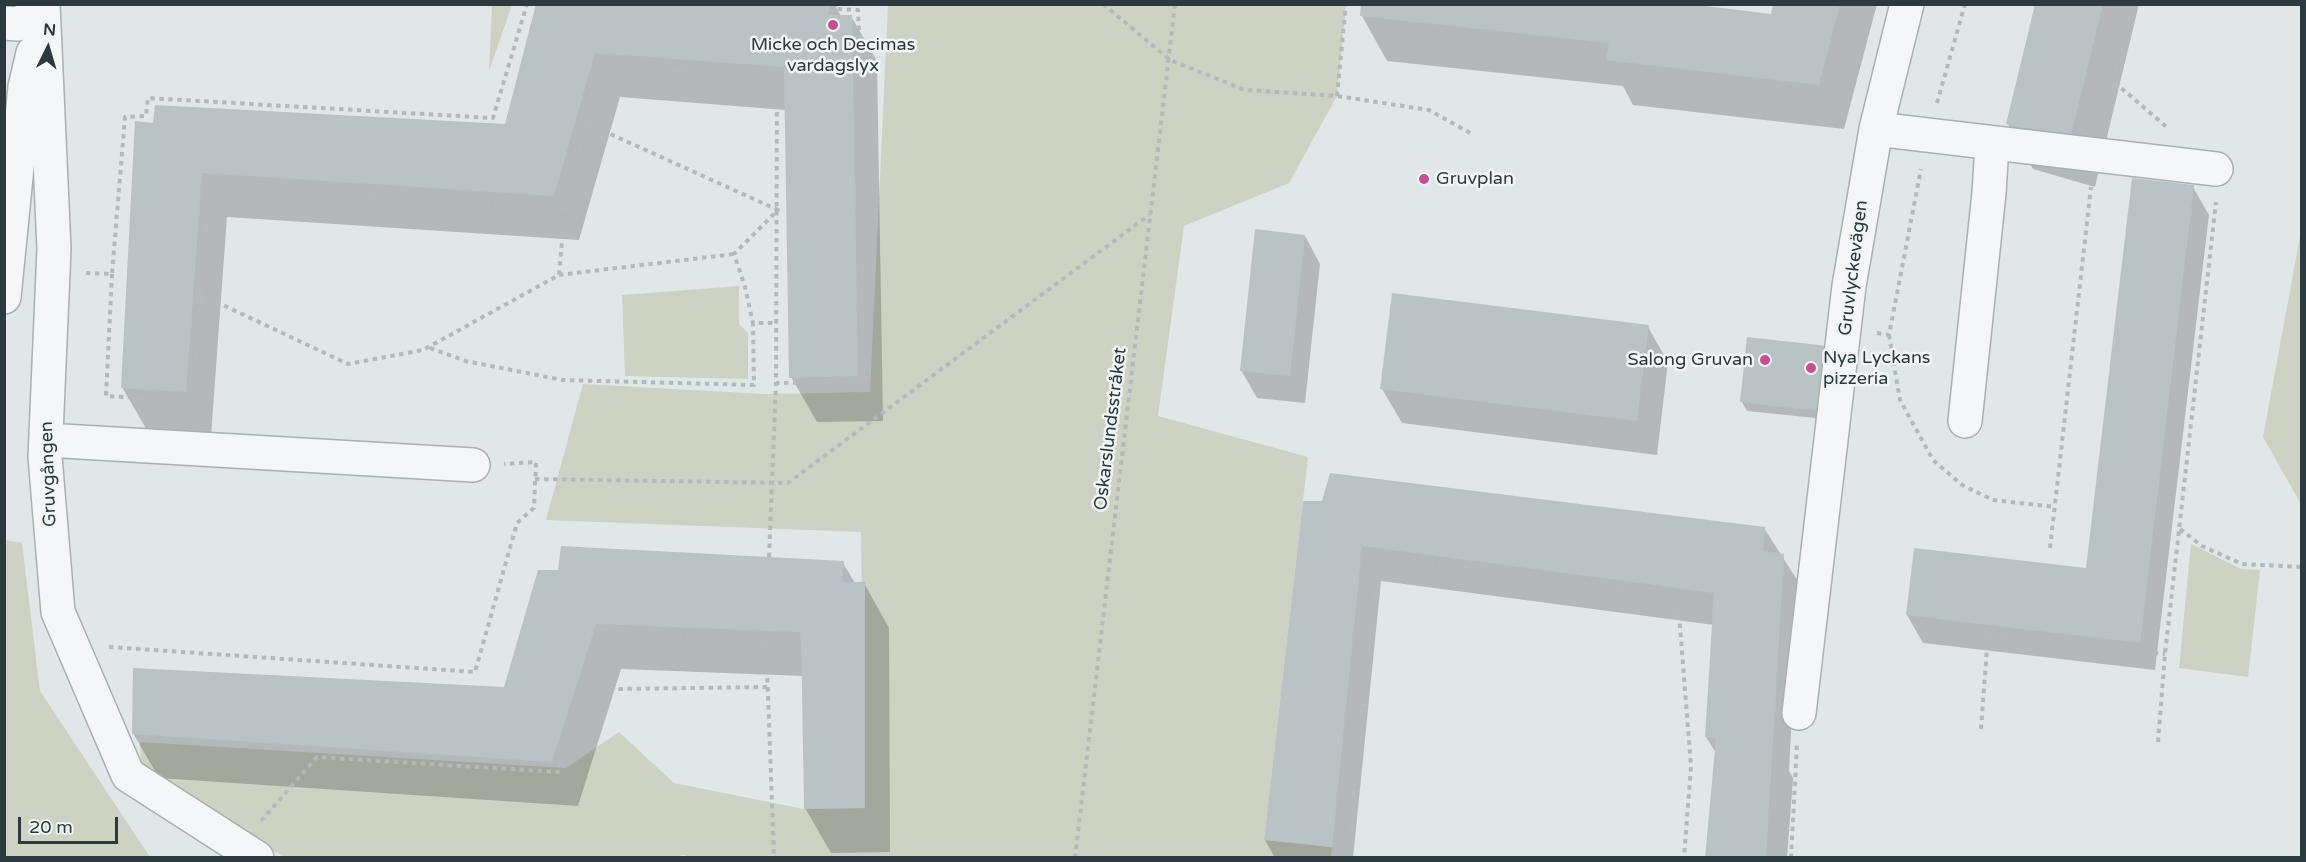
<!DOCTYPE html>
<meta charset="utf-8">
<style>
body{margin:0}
#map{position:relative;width:2306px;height:862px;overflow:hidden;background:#e1e7e9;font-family:"Varela Round",sans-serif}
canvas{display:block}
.frame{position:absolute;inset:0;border:6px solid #2b3a3f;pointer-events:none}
.north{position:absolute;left:18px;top:18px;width:60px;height:60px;-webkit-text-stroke:4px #f1f5f6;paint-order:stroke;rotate:5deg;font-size:16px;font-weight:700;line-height:24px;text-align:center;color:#2b3a3f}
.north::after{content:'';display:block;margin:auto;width:21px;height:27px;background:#2b3a3f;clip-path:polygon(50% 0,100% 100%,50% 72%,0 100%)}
.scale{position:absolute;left:18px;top:817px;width:100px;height:27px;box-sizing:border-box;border:3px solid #2b3a3f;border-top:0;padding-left:8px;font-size:18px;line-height:21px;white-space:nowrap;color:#2b3a3f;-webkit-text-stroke:4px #f1f5f6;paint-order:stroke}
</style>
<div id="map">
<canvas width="2306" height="862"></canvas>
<div class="frame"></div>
<div class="north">N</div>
<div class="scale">20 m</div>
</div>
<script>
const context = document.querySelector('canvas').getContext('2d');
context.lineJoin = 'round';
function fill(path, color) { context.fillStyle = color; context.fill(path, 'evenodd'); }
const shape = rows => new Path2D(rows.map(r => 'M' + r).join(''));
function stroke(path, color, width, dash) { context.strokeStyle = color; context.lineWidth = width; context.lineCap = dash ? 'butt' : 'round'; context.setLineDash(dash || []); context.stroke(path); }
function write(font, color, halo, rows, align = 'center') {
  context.font = font + ' "Varela Round",sans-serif'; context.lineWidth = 5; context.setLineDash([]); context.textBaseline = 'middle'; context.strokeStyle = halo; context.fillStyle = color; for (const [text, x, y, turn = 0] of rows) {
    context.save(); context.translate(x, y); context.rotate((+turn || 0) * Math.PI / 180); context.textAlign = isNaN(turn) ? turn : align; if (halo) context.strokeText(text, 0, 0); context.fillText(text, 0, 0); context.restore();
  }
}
const green = shape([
 [492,5,512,5,489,71],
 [888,5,1346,5,1337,96,1289,183,1184,226,1158,416,1308,457,1264,840,1332,847,1331,857,692,858,684,855,663,858,284,857,141,772,140,742,566,768,619,732,674,783,804,809,865,808,861,532,546,520,583,384,765,394,870,392],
 [2301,231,2302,504,2301,504,2263,437],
 [739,286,739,324,748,333,748,379,625,376,622,295],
 [5,540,22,543,40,691,150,857,5,857],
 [2191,544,2241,569,2260,570,2248,677,2179,668]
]);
const shadow = shape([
 [563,4,834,4,841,16,851,16,877,61,883,421,817,422,791,377,786,110,620,97,579,240,227,217,211,436,148,432,122,387,155,125,506,126],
 [1775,4,1877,4,1844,129,1633,105,1623,86,1387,61,1362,16,1772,16],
 [2036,4,2139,4,2095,187,2033,169,2008,124],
 [2193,187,2209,215,2155,670,1923,643,1907,615,2087,570],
 [1305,236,1320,264,1305,403,1257,398,1241,370],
 [1648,327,1668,362,1657,455,1402,423,1382,389],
 [1827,347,1825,419,1747,411,1742,402],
 [1305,502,1764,528,1799,583,1789,771,1793,778,1787,858,1707,858,1716,753,1706,737,1714,625,1381,581,1353,858,1275,858,1265,840],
 [843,563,855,583,864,583,889,628,890,852,831,853,805,808,803,676,621,669,578,806,159,778,133,733,505,688,539,572]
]);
const building = shape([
 [536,4,830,4,828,15,852,15,858,376,789,378,784,67,595,53,554,196,202,173,186,392,121,388,135,121,153,123,155,105,505,124],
 [1361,4,1690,4,1771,14,1773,4,1840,4,1819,85,1606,60,1609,43,1360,16],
 [2035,4,2103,4,2069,143,2006,124],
 [2132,178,2194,185,2140,643,1906,615,1914,548,2086,568],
 [1255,229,1305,235,1290,376,1240,371],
 [1392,293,1649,325,1637,421,1380,389],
 [1747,337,1828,346,1820,411,1740,402],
 [1330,473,1765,527,1763,551,1784,554,1766,858,1705,858,1716,738,1705,737,1714,593,1362,546,1332,847,1264,840,1303,501,1322,501],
 [561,546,844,561,842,582,865,582,865,808,804,809,801,632,596,624,552,762,132,734,133,668,504,687,538,570,558,570]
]);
const path = shape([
 [1103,4,1170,60,1245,90,1337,96,1429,110,1470,133],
 [2130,4,2113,81,2169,129],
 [777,67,776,383,864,382,861,68,858,10,835,9,835,4],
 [1337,96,1346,4],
 [1937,103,1965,4],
 [586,123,778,210,734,254,745,287,753,323],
 [2102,124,2113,81],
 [86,273,112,274,125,117,146,116,148,98,493,118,527,4],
 [112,274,106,396,192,401,209,185,565,208],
 [559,275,734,254],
 [199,296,208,298,348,364,423,350,559,275,565,208,600,64,777,76],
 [1877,333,1889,335,1921,169],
 [1889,335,1900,400,1933,460,1962,485,1993,500,2055,507],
 [430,348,466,361,562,380,754,385,753,323,777,323],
 [535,479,788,483,1149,215],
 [2180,529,2202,546,2242,564,2302,567],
 [2050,548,2091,187],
 [769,557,776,383],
 [1942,620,1941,631,2165,654],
 [766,631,766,641],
 [109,647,475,672,517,523,534,508,536,462,504,464],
 [767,687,615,689,584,682,601,630,766,641,774,858],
 [1981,729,1988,635],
 [2158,742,2165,654,2216,202],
 [261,821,317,757,558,772,584,682],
 [1075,858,1175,4],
 [1348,858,1376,576,1388,564,1417,561,1662,595,1679,614,1691,766,1684,858],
 [1791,858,1797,744]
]);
const minor = shape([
 [43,4,54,249,45,457,58,612,128,775,257,858],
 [4,23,18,24,43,10],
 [1876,129,2216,169],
 [4,297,25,87,33,53],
 [1965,421,1989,193,1992,145],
 [46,440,473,465],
 [1799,713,1849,286,1876,129,1907,4]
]);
const markers = [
 [833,25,6,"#c54f8f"],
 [1424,179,6,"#c54f8f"],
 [1765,360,6,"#c54f8f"],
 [1811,368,6,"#c54f8f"]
];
const poiNames = [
 ["Micke och Decimas",833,45,"center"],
 ["vardagslyx",833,66,"center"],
 ["Gruvplan",1436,179],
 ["Nya Lyckans",1823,358],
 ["pizzeria",1823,379],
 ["Salong Gruvan",1753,360,"right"]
];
const streetNames = [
 ["Gruvlyckevägen",1854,268,-83],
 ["Oskarslundsstråket",1111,429,-83],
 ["Gruvgången",49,474,-92]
];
fill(green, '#cdd2c3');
fill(shadow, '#0003');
fill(building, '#b9c2c5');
stroke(minor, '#a7b0b3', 36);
stroke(path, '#b4babc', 4, [4.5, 4.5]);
stroke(minor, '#f4f6f7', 33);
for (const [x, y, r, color] of markers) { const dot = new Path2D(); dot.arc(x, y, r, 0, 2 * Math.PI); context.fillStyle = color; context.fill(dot); stroke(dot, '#f1f5f6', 2); }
write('18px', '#2b3a3f', '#f1f5f6', poiNames, 'left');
write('18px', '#2b3a3f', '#f1f5f6', streetNames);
</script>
